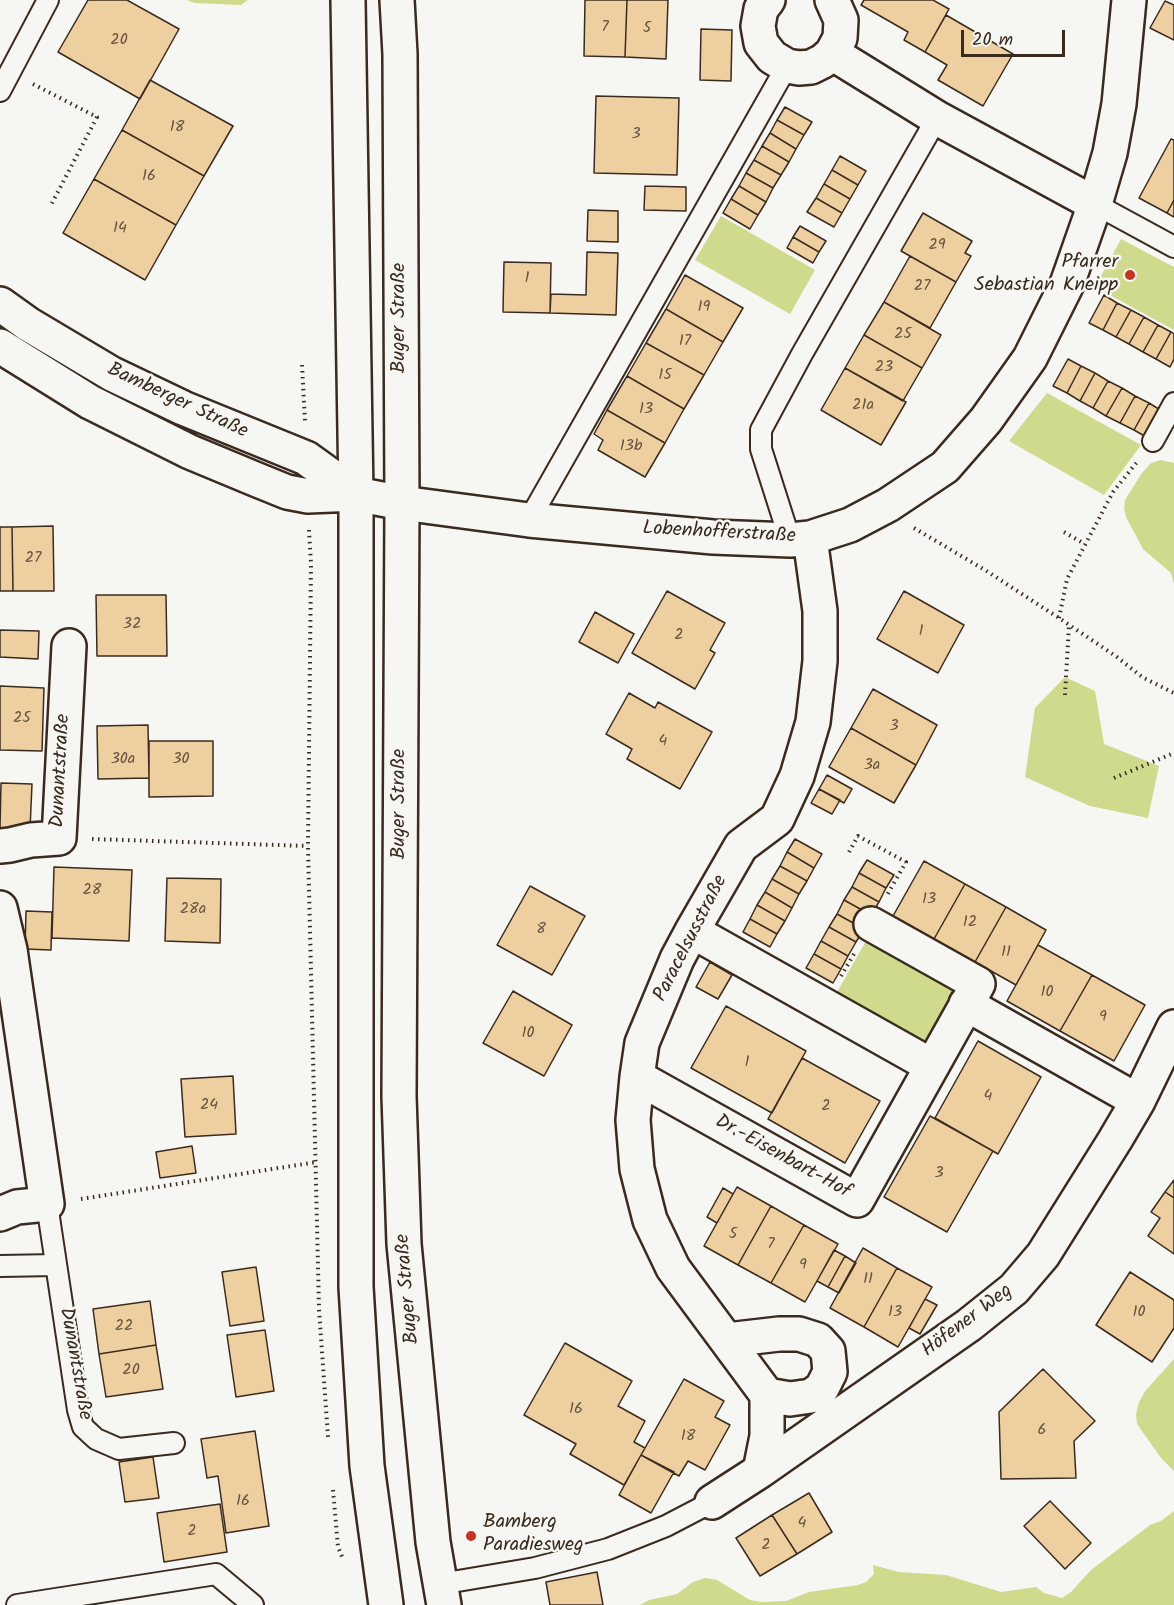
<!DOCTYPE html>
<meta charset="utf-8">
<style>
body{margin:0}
#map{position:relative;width:1174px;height:1605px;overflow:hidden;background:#f6f6f2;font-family:Kalam,sans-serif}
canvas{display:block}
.scale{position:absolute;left:961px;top:30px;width:104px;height:27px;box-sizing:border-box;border:3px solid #3b2a1e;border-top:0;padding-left:8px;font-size:18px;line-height:21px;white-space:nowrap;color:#3b2a1e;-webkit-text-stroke:4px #f6f6f2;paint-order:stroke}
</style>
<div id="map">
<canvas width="1174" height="1605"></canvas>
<div class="scale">20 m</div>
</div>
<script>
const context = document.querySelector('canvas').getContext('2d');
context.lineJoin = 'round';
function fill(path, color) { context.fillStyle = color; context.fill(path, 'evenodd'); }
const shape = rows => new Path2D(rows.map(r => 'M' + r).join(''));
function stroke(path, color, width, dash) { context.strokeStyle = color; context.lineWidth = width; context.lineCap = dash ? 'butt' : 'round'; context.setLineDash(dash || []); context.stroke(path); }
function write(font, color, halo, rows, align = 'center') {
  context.font = font + ' Kalam,sans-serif'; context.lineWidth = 5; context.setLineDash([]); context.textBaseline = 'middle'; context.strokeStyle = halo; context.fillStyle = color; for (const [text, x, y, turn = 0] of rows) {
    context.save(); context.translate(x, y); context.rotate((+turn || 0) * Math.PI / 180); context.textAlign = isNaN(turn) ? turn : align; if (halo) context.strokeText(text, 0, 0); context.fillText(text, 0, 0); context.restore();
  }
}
const green = shape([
 [187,0,248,0,241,5,195,3],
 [721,216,815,270,790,314,695,260],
 [1121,239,1174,267,1174,330,1095,287],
 [1047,393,1141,445,1104,495,1009,441],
 [1161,460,1174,463,1174,584,1171,573,1143,549,1126,517,1124,508,1125,500,1142,473,1151,463],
 [1065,677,1095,691,1104,744,1159,766,1148,818,1090,806,1025,777,1035,708],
 [867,939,955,989,924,1044,836,994],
 [1174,1359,1174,1471,1161,1458,1137,1424,1136,1414,1139,1402,1146,1390],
 [1174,1511,1174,1605,640,1605,649,1600,677,1594,693,1582,705,1578,717,1580,750,1600,761,1602,786,1601,809,1592,858,1585,866,1582,874,1574,873,1565,899,1572,946,1575,1001,1592,1036,1587,1044,1593,1062,1598,1071,1592,1091,1570,1150,1525,1161,1521]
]);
const building = shape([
 [88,0,127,0,179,29,140,99,58,52,88,0],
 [585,0,627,0,625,57,584,56,585,0],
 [627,0,668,0,666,59,625,57,627,0],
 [864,0,933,0,949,9,925,52,904,40,908,32,861,5,864,0],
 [1165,1,1174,5,1174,40,1150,28,1165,1],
 [946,15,1013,54,983,106,938,80,947,65,925,52,946,15],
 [701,29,732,30,731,81,700,80,701,29],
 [150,80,233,126,204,176,122,130,150,80],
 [596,96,679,98,677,175,594,173,596,96],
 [785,107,812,122,804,135,777,120,785,107],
 [777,120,804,135,796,149,770,133,777,120],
 [122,130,204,176,176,225,94,179,122,130],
 [770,133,796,149,789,162,762,146,770,133],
 [1171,139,1174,140,1174,200,1167,213,1139,198,1171,139],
 [762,146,789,162,781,175,754,160,762,146],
 [840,156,866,171,858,185,832,170,840,156],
 [754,160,781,175,773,188,746,173,754,160],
 [832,170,858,185,850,199,824,184,832,170],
 [746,173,773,188,766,202,739,186,746,173],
 [94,179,176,225,145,280,63,233,94,179],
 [824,184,850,199,842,213,816,198,824,184],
 [645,186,686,187,686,211,644,210,645,186],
 [739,186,766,202,758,215,731,199,739,186],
 [816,198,842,213,834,227,807,212,816,198],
 [731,199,758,215,750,229,723,213,731,199],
 [1174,200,1174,217,1167,213,1174,200],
 [588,210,618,211,618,242,587,241,588,210],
 [923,213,972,241,965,253,971,256,956,282,901,251,923,213],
 [800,226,826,241,819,252,793,237,800,226],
 [793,237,819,252,813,263,787,248,793,237],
 [587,252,618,253,616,315,550,313,551,294,586,295,587,252],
 [910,256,956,282,930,328,884,302,910,256],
 [504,262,551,263,550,313,503,312,504,262],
 [685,275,743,308,723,342,666,309,685,275],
 [1104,295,1117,303,1103,330,1089,323,1104,295],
 [884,302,941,335,922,368,864,335,884,302],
 [1117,303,1131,310,1116,337,1103,330,1117,303],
 [666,309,723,342,704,375,646,343,666,309],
 [1131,310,1144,317,1129,344,1116,337,1131,310],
 [1144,317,1158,325,1143,352,1129,344,1144,317],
 [1158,325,1171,332,1156,359,1143,352,1158,325],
 [1171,332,1174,334,1174,359,1170,367,1156,359,1171,332],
 [864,335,922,368,903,401,845,368,864,335],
 [646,343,704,375,684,409,627,376,646,343],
 [1068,359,1081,366,1067,393,1053,386,1068,359],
 [1081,366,1095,373,1080,401,1067,393,1081,366],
 [845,368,906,402,881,445,821,410,845,368],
 [1095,373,1108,381,1093,408,1080,401,1095,373],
 [627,376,684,409,665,443,607,410,627,376],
 [1108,381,1122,388,1106,416,1093,408,1108,381],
 [1122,388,1135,396,1120,423,1106,416,1122,388],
 [1135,396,1149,403,1134,430,1120,423,1135,396],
 [1149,403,1162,411,1148,438,1134,430,1149,403],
 [607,410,665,443,645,477,598,450,603,440,594,434,607,410],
 [53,526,54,591,13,591,12,527,53,526],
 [0,527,12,527,13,591,0,591,0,527],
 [667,591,725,623,710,650,715,653,695,689,632,653,667,591],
 [904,591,964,625,938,673,877,639,904,591],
 [96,595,166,595,167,656,97,656,96,595],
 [595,612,634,634,618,663,579,642,595,612],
 [0,630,39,631,38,659,0,657,0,630],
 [0,686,44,688,42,751,0,750,0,686],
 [873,689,937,725,916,765,851,728,873,689],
 [629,693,655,708,658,702,712,732,680,789,627,759,632,749,606,734,629,693],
 [148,725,149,778,98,779,97,726,148,725],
 [851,728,916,765,894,803,829,767,851,728],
 [149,741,213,741,213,796,149,797,149,741],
 [827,775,852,789,844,803,819,789,827,775],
 [1,783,32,784,30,829,0,828,1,783],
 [819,789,840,800,832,814,811,803,819,789],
 [795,839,822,854,814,868,787,852,795,839],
 [787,852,814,868,807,881,780,866,787,852],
 [867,860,894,875,886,888,859,873,867,860],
 [924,861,965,884,934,939,893,916,924,861],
 [780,866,807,881,799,894,772,879,780,866],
 [54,867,132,870,129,941,52,938,54,867],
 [859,873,886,888,879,902,852,887,859,873],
 [167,878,221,879,220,943,165,941,167,878],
 [772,879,799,894,792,908,765,892,772,879],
 [965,884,1006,907,975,962,934,939,965,884],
 [530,886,585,916,552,975,497,945,530,886],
 [852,887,879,902,871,915,844,900,852,887],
 [765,892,792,908,785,921,757,905,765,892],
 [844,900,871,915,864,929,837,914,844,900],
 [757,905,785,921,777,934,750,919,757,905],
 [1006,907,1046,930,1016,985,975,962,1006,907],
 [26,911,52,912,51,950,25,949,26,911],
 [837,914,864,929,856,942,829,927,837,914],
 [750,919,777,934,770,947,743,932,750,919],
 [829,927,856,942,848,956,821,941,829,927],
 [821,941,848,956,841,969,814,954,821,941],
 [1038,945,1092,975,1060,1031,1007,1001,1038,945],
 [814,954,841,969,833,983,806,968,814,954],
 [710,962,732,975,718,999,696,987,710,962],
 [1092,975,1145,1005,1114,1061,1060,1031,1092,975],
 [513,991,572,1025,544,1076,483,1043,513,991],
 [726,1006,806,1051,772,1113,691,1068,726,1006],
 [978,1041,1041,1077,998,1154,935,1118,978,1041],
 [802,1058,880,1101,845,1163,768,1119,802,1058],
 [233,1076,236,1134,185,1137,181,1079,233,1076],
 [930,1116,993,1151,947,1232,884,1197,930,1116],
 [192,1146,196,1173,160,1178,156,1152,192,1146],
 [1174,1180,1174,1198,1165,1192,1174,1180],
 [737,1187,771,1206,738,1265,704,1246,737,1187],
 [723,1188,733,1194,717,1223,707,1217,723,1188],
 [1165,1192,1174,1198,1174,1254,1148,1236,1160,1218,1151,1212,1165,1192],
 [771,1206,804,1225,771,1283,738,1265,771,1206],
 [804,1225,838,1244,805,1302,771,1283,804,1225],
 [863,1248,897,1268,864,1327,830,1308,863,1248],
 [834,1250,845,1256,828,1287,817,1281,834,1250],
 [845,1256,856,1263,839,1293,828,1287,845,1256],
 [256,1267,264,1321,230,1326,222,1272,256,1267],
 [897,1268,932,1287,898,1347,864,1327,897,1268],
 [1130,1272,1174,1300,1174,1328,1152,1362,1096,1325,1130,1272],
 [925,1299,937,1305,920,1334,909,1328,925,1299],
 [150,1301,156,1345,99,1354,93,1309,150,1301],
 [265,1330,274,1391,236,1397,227,1335,265,1330],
 [565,1343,632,1381,618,1406,645,1421,634,1442,645,1448,624,1485,570,1454,576,1444,524,1415,565,1343],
 [156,1345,163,1389,106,1397,99,1354,156,1345],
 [1043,1369,1095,1421,1074,1441,1076,1478,1001,1479,999,1412,1043,1369],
 [684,1379,724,1401,715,1417,730,1425,705,1470,688,1461,679,1476,641,1455,684,1379],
 [255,1431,269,1526,226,1533,218,1476,207,1478,201,1439,255,1431],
 [641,1455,674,1472,651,1513,619,1495,641,1455],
 [153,1457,159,1498,125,1502,119,1462,153,1457],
 [809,1493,832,1532,797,1554,772,1515,809,1493],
 [1050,1501,1091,1543,1065,1569,1024,1526,1050,1501],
 [220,1504,227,1552,164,1562,157,1513,220,1504],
 [772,1515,797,1554,760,1576,736,1538,772,1515],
 [597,1572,603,1605,550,1605,546,1582,597,1572]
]);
const path = shape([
 [33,84,97,117,50,207],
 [302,365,305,421],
 [914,528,985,570,1059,618,1117,657,1142,677,1174,693],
 [309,530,311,564,308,846,319,1309,328,1437],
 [1064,532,1085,544],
 [1059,618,1067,579,1113,492,1137,462],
 [1065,695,1069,625],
 [1114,778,1174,753],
 [92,839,308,846],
 [849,852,858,836,906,862,887,895],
 [841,976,854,954],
 [81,1199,317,1162],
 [333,1490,338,1547,343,1559]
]);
const lane = shape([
 [0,91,48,0],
 [1095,204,1174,247],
 [1153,441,1174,403],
 [529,520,787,66],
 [790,540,761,449,761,430,802,354,937,118],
 [47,1204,78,1410,83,1427,96,1439,119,1449,174,1443],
 [0,1266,56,1265],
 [440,1584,535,1568,608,1549,666,1526,712,1502],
 [17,1605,216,1574,253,1605]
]);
const street = shape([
 [348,0,356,494],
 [397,0,400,54,402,503,529,520,713,537,790,540,810,538,850,525,888,505,945,467,986,420,1030,358,1067,284,1095,204,1110,153,1119,104,1129,0],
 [768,0,761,9,758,26,761,43,772,57,787,66,799,68,811,67,823,61,832,53,840,38,841,20,832,0],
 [832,53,937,118,1095,204],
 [0,846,10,845,31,840,59,838,69,646],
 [0,908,10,950,47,1204,17,1207,0,1214],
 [692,931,932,1066],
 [966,1004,1138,1101],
 [637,1077,857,1200,978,984,871,924],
 [727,1340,779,1334,799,1334,818,1340,828,1351,830,1372,822,1388,811,1396,790,1399,767,1395,673,1268,650,1220,637,1169,633,1120,637,1077,642,1043,677,959,692,931,741,846,777,819,797,776,813,722,820,661,820,611,810,538],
 [760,1471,969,1325,1014,1289,1043,1255,1115,1140,1138,1101,1174,1027],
 [712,1502,760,1471,767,1436,767,1395]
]);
const secondary = shape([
 [0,304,28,324,112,374,183,408,306,458,356,494],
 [0,346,90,402,190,452,255,479,287,492,308,496,356,494,402,503,399,1096,404,1244,433,1542,444,1605],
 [356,494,356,1287,367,1466,386,1605]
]);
const markers = [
 [1130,275,6,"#c8321e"],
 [471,1536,6,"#c8321e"]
];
const numberNames = [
 ["7",605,28],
 ["5",647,29],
 ["20",119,41],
 ["18",177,128],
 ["3",636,135],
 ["16",149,177],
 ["14",120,229],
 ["29",937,246],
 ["1",527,279],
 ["27",922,287],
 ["19",704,308],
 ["25",903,335],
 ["17",685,342],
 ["23",884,368],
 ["15",665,376],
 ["21a",863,406],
 ["13",646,410],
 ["13b",631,447],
 ["27",33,559],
 ["32",132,625],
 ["1",921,632],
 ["2",679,636],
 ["25",22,719],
 ["3",894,727],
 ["4",663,742],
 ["30a",123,760],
 ["30",181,760],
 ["3a",872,766],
 ["28",92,891],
 ["13",929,900],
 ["28a",193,910],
 ["12",970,923],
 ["8",541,930],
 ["11",1006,953],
 ["10",1047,993],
 ["9",1103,1018],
 ["10",528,1034],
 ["1",747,1063],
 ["4",988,1097],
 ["24",209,1106],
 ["2",826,1107],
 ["3",939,1174],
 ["5",733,1235],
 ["7",771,1245],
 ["9",803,1266],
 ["11",868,1280],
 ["13",895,1313],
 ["10",1139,1313],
 ["22",124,1327],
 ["20",131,1371],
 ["16",576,1410],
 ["6",1042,1431],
 ["18",688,1437],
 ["16",243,1502],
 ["4",802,1524],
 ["2",192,1532],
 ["2",766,1546]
];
const poiNames = [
 ["Pfarrer",1118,264],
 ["Sebastian Kneipp",1118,287],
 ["Bamberg",483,1524,"left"],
 ["Paradiesweg",483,1547,"left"]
];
const streetNames = [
 ["Buger Straße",401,318,-90],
 ["Bamberger Straße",177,402,25],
 ["Lobenhofferstraße",719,534,3],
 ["Dunantstraße",62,771,-87],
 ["Buger Straße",401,804,-90],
 ["Paracelsusstraße",692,939,-63],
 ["Dr.-Eisenbart-Hof",782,1158,29],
 ["Buger Straße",409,1289,-95],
 ["Höfener Weg",968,1322,-37],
 ["Dunantstraße",74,1364,80]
];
fill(green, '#cfda8d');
fill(building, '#eecfa0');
stroke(building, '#3b2a1e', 1.5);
stroke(lane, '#3b2a1e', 24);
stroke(street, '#3b2a1e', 38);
stroke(secondary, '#3b2a1e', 38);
stroke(path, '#3b2a1e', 4, [1.5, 4.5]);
stroke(lane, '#f6f6f2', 20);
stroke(street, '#f6f6f2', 33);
stroke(secondary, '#f6f6f2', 33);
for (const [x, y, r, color] of markers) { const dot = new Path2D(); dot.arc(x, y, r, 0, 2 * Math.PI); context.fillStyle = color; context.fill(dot); stroke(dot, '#f6f6f2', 2); }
write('16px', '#68533e', null, numberNames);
write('20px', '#3b2a1e', '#f6f6f2', poiNames, 'right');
write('20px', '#3b2a1e', '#f6f6f2', streetNames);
</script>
